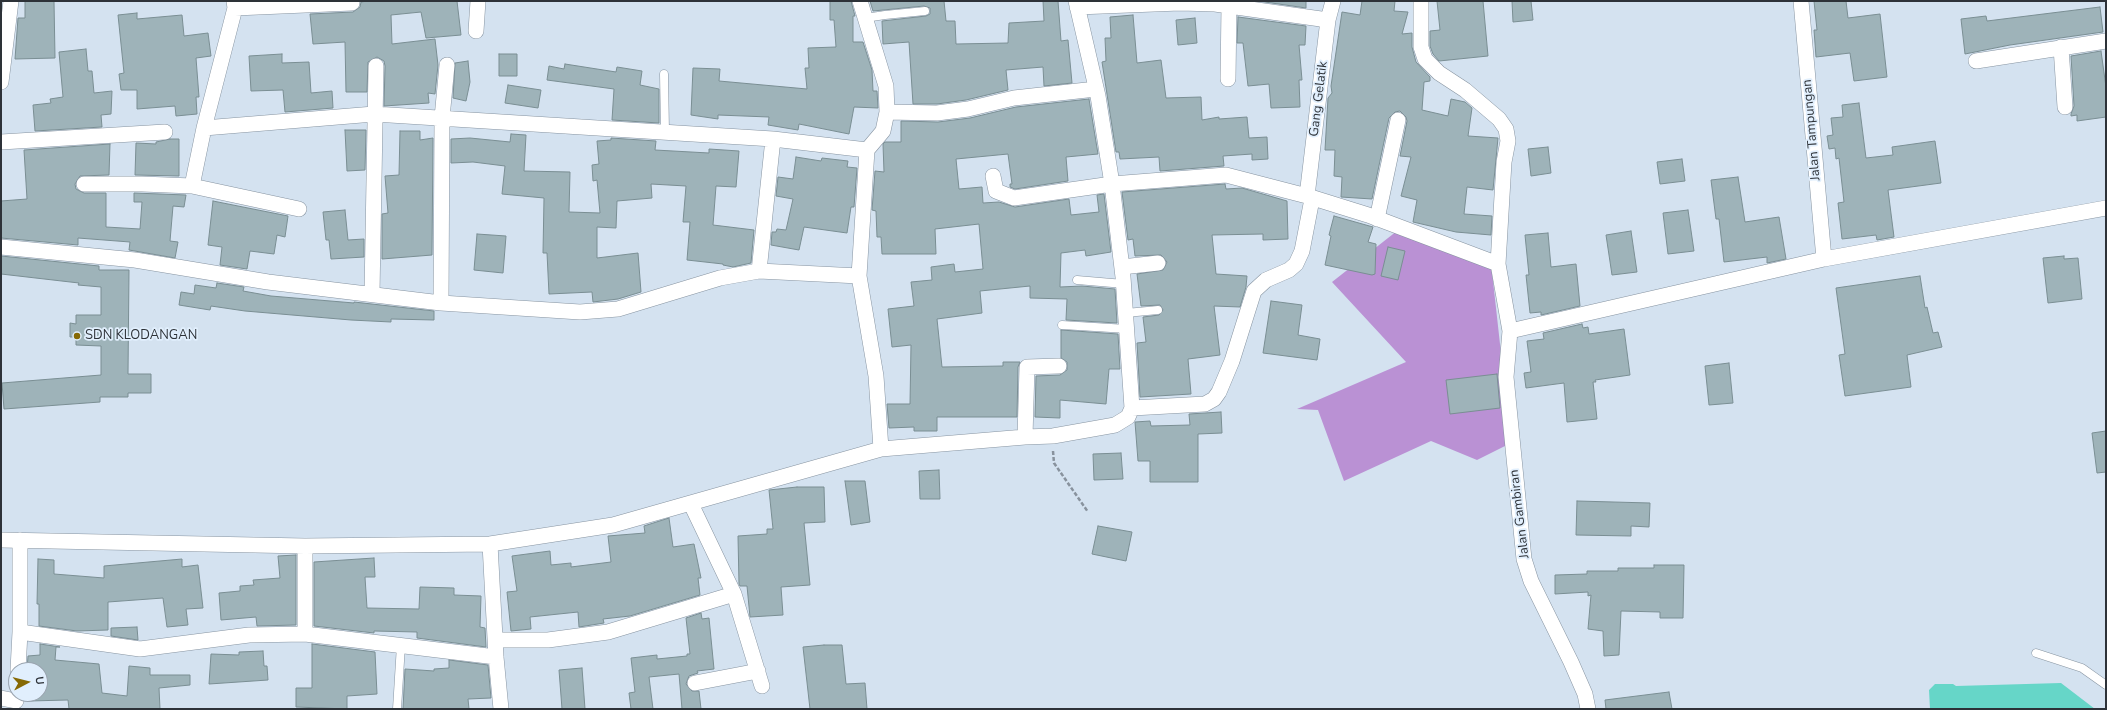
<!DOCTYPE html>
<style>
body{margin:0}
#map{position:relative;width:2107px;height:710px;overflow:hidden;background:#d4e2f0;font-family:"Nunito Sans",sans-serif}
canvas{display:block}
.frame{position:absolute;inset:0;border:2px solid #2d3238;pointer-events:none}
.north{position:absolute;left:8px;top:662px;width:40px;height:40px;box-sizing:border-box;background:#e1effd;border:1px solid #99a3ae;border-radius:50%;rotate:83deg;font-size:11px;font-weight:700;line-height:16px;text-align:center;color:#2d3238}
.north::after{content:'';display:block;margin:auto;width:14px;height:18px;background:#866904;clip-path:polygon(50% 0,100% 100%,50% 72%,0 100%)}
</style>
<div id="map">
<canvas width="2107" height="710"></canvas>
<div class="frame"></div>
<div class="north">U</div>
</div>
<script>
const context = document.querySelector('canvas').getContext('2d');
context.lineJoin = 'round';
function fill(path, color) { context.fillStyle = color; context.fill(path, 'evenodd'); }
const shape = rows => new Path2D(rows.map(r => 'M' + r).join(''));
function stroke(path, color, width, dash) { context.strokeStyle = color; context.lineWidth = width; context.lineCap = dash ? 'butt' : 'round'; context.setLineDash(dash || []); context.stroke(path); }
function write(font, color, halo, rows, align = 'center') {
  context.font = font + ' "Nunito Sans",sans-serif'; context.lineWidth = 3.5; context.setLineDash([]); context.textBaseline = 'middle'; context.strokeStyle = halo; context.fillStyle = color; for (const [text, x, y, turn = 0] of rows) {
    context.save(); context.translate(x, y); context.rotate((+turn || 0) * Math.PI / 180); context.textAlign = isNaN(turn) ? turn : align; if (halo) context.strokeText(text, 0, 0); context.fillText(text, 0, 0); context.restore();
  }
}
const forest = shape([
 [1402,227,1491,263,1511,443,1477,460,1431,441,1344,481,1318,410,1297,409,1406,362,1332,282]
]);
const water = shape([
 [2061,683,2095,709,1930,709,1929,690,1935,684,1953,684,1956,686]
]);
const building = shape([
 [25,1,54,1,55,58,15,59,18,18,25,18,25,1],
 [367,1,457,1,461,35,426,38,421,12,391,15,392,44,435,39,438,65,435,94,428,93,429,103,384,106,385,66,384,61,377,57,368,62,367,92,346,92,345,42,313,44,310,14,353,12,360,7,361,2,367,1],
 [830,1,851,1,855,16,853,16,853,42,863,42,872,70,873,91,877,91,878,108,854,107,849,134,799,124,798,130,768,125,769,117,718,115,718,119,691,115,693,68,720,69,719,81,807,89,805,68,809,68,808,48,836,47,834,20,830,20,830,1],
 [870,1,944,1,946,21,955,21,956,44,1008,43,1009,23,1044,21,1043,1,1058,1,1061,41,1068,40,1072,83,1044,86,1043,67,1006,70,1008,90,966,100,937,104,913,104,909,42,883,44,882,21,926,16,930,14,930,8,924,6,873,11,870,1],
 [1258,1,1306,1,1306,8,1258,1],
 [1362,1,1395,1,1394,11,1408,12,1402,34,1412,33,1412,47,1416,62,1430,77,1430,81,1424,82,1422,110,1448,116,1451,99,1465,102,1472,108,1468,136,1498,138,1493,190,1467,187,1464,214,1492,216,1491,235,1456,232,1413,222,1417,200,1401,196,1411,157,1400,156,1407,121,1406,117,1400,111,1395,112,1389,118,1372,199,1341,197,1342,177,1334,176,1335,150,1325,150,1328,98,1332,93,1331,86,1342,12,1360,15,1362,1],
 [1437,1,1483,1,1488,56,1439,61,1433,54,1430,46,1430,31,1440,30,1437,1],
 [1512,1,1531,1,1533,20,1513,22,1512,1],
 [1814,1,1846,1,1848,18,1880,14,1887,77,1854,81,1850,53,1816,57,1814,30,1817,30,1814,1],
 [2100,7,2103,32,2010,45,1965,54,1961,19,1986,16,1987,21,2100,7],
 [137,13,137,19,182,15,184,36,208,33,211,56,196,58,199,97,196,97,197,114,176,116,175,106,137,109,137,90,121,90,119,74,124,73,118,15,137,13],
 [1133,15,1137,63,1161,60,1166,98,1201,97,1202,120,1219,117,1219,119,1247,117,1249,138,1267,137,1268,159,1252,160,1252,154,1223,156,1224,166,1160,171,1159,157,1120,159,1119,152,1116,152,1102,62,1106,61,1105,38,1111,38,1110,17,1133,15],
 [1238,17,1306,26,1305,45,1299,45,1302,80,1299,80,1300,107,1271,108,1269,84,1248,86,1243,43,1237,43,1238,17],
 [1195,18,1197,43,1178,45,1176,20,1195,18],
 [86,49,88,71,92,71,94,93,112,91,111,114,101,115,102,127,35,131,33,105,51,103,50,99,63,97,59,52,86,49],
 [2101,51,2106,87,2106,117,2077,121,2077,115,2071,116,2071,114,2074,106,2071,56,2101,51],
 [282,54,282,63,309,62,311,93,332,91,333,108,285,112,283,90,251,91,249,56,282,54],
 [499,54,517,54,517,76,499,76,499,54],
 [468,61,470,82,466,101,453,98,455,63,468,61],
 [565,64,616,72,617,67,642,71,640,85,659,89,659,123,612,120,614,89,547,80,549,66,564,69,565,64],
 [508,85,541,90,538,108,505,103,508,85],
 [1089,99,1098,154,1066,157,1068,181,1015,189,1010,187,1010,184,1012,184,1008,154,956,159,959,189,982,187,983,203,999,202,1015,207,1069,199,1071,215,1099,212,1097,195,1104,194,1111,252,1086,256,1085,250,1061,253,1060,287,1082,286,1115,289,1117,323,1066,320,1067,299,1030,298,1030,286,980,291,982,313,937,319,942,367,1003,366,1003,362,1020,362,1018,367,1017,417,937,417,937,431,914,431,914,427,889,428,887,404,910,404,911,345,892,347,888,309,914,306,911,282,932,280,931,267,954,264,955,272,983,269,979,224,935,229,936,254,882,254,881,237,877,237,876,211,872,210,875,171,884,172,883,144,885,142,901,142,901,121,938,122,970,118,1016,107,1089,99],
 [1859,103,1866,158,1893,155,1892,147,1935,141,1941,183,1888,190,1894,237,1877,240,1876,235,1842,239,1838,203,1844,202,1839,158,1836,159,1835,148,1829,149,1827,136,1833,135,1831,118,1843,117,1842,105,1859,103],
 [345,130,366,130,365,170,347,171,345,130],
 [400,131,420,131,420,140,433,138,432,255,382,259,382,214,388,213,385,176,399,175,400,131],
 [511,134,526,135,524,171,570,172,569,212,600,213,597,180,593,181,592,165,599,164,597,141,611,140,611,138,656,141,655,150,709,153,709,149,739,151,736,187,716,186,713,225,754,230,751,263,733,267,723,265,723,264,687,260,690,222,683,222,686,186,651,184,652,198,617,201,616,228,597,227,597,258,638,253,641,292,618,299,593,302,592,292,549,294,547,253,543,253,544,198,502,194,505,166,473,162,451,163,451,139,470,138,510,142,511,134],
 [170,139,179,139,179,176,135,175,136,143,156,144,156,142,170,139],
 [110,144,109,175,80,176,75,184,76,189,84,193,106,193,106,227,140,229,142,202,134,202,134,193,186,195,184,207,173,206,170,241,178,242,175,258,129,250,130,242,78,238,78,245,1,238,1,201,27,199,24,150,110,144],
 [1548,147,1551,173,1531,176,1528,149,1548,147],
 [796,157,821,161,822,158,848,161,847,167,857,168,854,207,851,207,847,233,804,227,799,250,771,245,772,232,776,232,777,229,786,230,793,199,776,196,778,177,793,179,796,157],
 [1682,159,1685,181,1660,184,1657,162,1682,159],
 [1738,177,1745,222,1779,217,1786,259,1767,263,1767,257,1724,262,1719,219,1716,219,1711,180,1738,177],
 [1225,184,1226,189,1242,188,1287,201,1288,239,1263,240,1263,234,1212,235,1216,274,1247,276,1246,287,1240,307,1214,306,1220,355,1188,359,1191,394,1140,397,1137,343,1146,342,1143,317,1159,315,1163,310,1160,305,1141,306,1137,274,1163,270,1167,262,1161,255,1135,256,1133,239,1128,240,1122,192,1225,184],
 [213,201,288,216,285,237,277,235,274,254,250,251,247,269,220,265,222,247,208,245,213,201],
 [345,210,348,240,364,239,364,257,331,259,329,240,326,240,323,212,345,210],
 [1688,210,1694,251,1668,254,1663,213,1688,210],
 [1334,216,1373,227,1368,242,1376,244,1375,274,1372,275,1325,265,1331,236,1329,235,1334,216],
 [1631,231,1637,272,1612,275,1606,235,1631,231],
 [1548,233,1551,267,1576,264,1580,306,1541,315,1541,312,1530,313,1526,275,1529,275,1525,235,1548,233],
 [477,234,506,236,503,273,474,270,477,234],
 [1388,247,1405,251,1398,280,1381,276,1388,247],
 [1,256,99,266,99,270,129,270,128,374,151,374,151,393,128,393,128,397,100,397,100,402,4,409,2,383,101,375,101,346,76,345,76,337,70,337,70,323,76,324,76,315,101,315,101,287,78,285,79,283,1,274,1,256],
 [2064,256,2064,259,2078,258,2082,299,2048,303,2043,258,2064,256],
 [1920,276,1925,308,1927,307,1933,333,1938,332,1942,347,1907,355,1911,387,1845,396,1839,355,1845,354,1836,288,1920,276],
 [217,283,244,287,243,291,271,296,354,303,354,302,434,311,434,320,391,319,391,322,351,320,245,311,211,306,210,310,179,305,181,292,194,294,195,285,216,288,217,283],
 [1271,301,1302,305,1298,335,1320,339,1317,360,1263,353,1271,301],
 [1582,324,1583,328,1588,327,1589,334,1624,329,1630,375,1595,380,1596,382,1593,382,1597,419,1567,422,1564,383,1526,388,1524,373,1531,372,1527,341,1544,339,1543,333,1582,324],
 [1061,330,1118,334,1120,369,1109,369,1106,404,1060,400,1060,418,1035,417,1036,376,1060,375,1067,370,1067,362,1061,358,1061,330],
 [1729,363,1733,403,1709,405,1705,366,1729,363],
 [1497,374,1500,408,1450,414,1446,380,1497,374],
 [1221,412,1222,433,1198,434,1198,482,1150,482,1150,461,1138,461,1135,422,1150,421,1151,426,1190,425,1189,414,1221,412],
 [2106,431,2106,472,2097,473,2092,433,2106,431],
 [1121,453,1123,479,1094,480,1093,454,1121,453],
 [939,470,940,499,920,499,919,471,939,470],
 [845,481,865,481,870,522,851,525,845,481],
 [797,487,824,487,825,522,804,523,810,585,781,587,783,615,750,617,747,586,740,586,739,584,738,536,767,534,767,529,773,529,769,490,797,487],
 [1577,501,1650,503,1649,527,1631,526,1631,536,1576,535,1577,501],
 [669,518,673,547,694,544,701,578,698,578,700,595,630,616,603,619,604,623,579,627,578,612,530,617,531,629,511,631,507,592,517,591,512,556,550,551,551,565,571,563,571,567,611,562,608,536,645,533,644,526,669,518],
 [1098,526,1132,532,1126,561,1092,554,1098,526],
 [296,555,296,625,257,626,256,617,221,620,219,593,240,591,240,586,254,585,253,580,280,578,278,556,296,555],
 [374,558,375,577,365,577,367,608,419,609,420,587,454,588,454,595,481,596,480,627,485,628,486,647,417,638,417,632,374,631,374,633,314,626,314,562,374,558],
 [38,559,54,560,54,574,104,578,104,566,182,559,182,567,198,565,203,608,186,609,188,625,167,627,163,598,108,602,108,630,77,631,39,626,39,604,37,604,38,559],
 [1654,565,1684,565,1683,618,1660,618,1660,612,1621,611,1619,655,1604,656,1603,631,1588,629,1591,595,1588,596,1588,592,1555,594,1555,575,1587,574,1587,571,1618,571,1618,568,1654,568,1654,565],
 [701,613,702,619,709,618,714,669,697,671,698,673,689,676,686,684,692,691,699,691,701,709,682,709,679,674,649,677,653,709,631,709,629,693,635,692,631,658,657,655,657,659,687,656,687,654,690,654,686,618,701,613],
 [137,627,138,640,111,636,111,628,137,627],
 [40,644,60,647,56,647,55,660,99,664,102,693,127,696,129,666,150,668,150,675,190,675,190,685,159,688,160,709,69,709,68,700,29,701,29,694,40,694,40,670,27,670,28,656,40,655,40,644],
 [312,644,375,652,377,694,347,696,347,709,296,707,296,688,312,688,312,644],
 [824,645,842,645,846,684,865,683,867,709,810,709,803,647,824,645],
 [263,651,264,666,267,666,268,680,209,684,211,654,239,655,239,652,263,651],
 [449,660,488,665,491,698,468,699,469,709,403,709,405,669,434,671,434,669,449,668,449,660],
 [582,668,585,709,562,709,559,670,582,668],
 [1669,692,1672,709,1606,709,1605,700,1669,692]
]);
const path = shape([
 [1053,451,1054,463,1088,512]
]);
const lane = shape([
 [865,18,885,15,925,11],
 [664,74,665,132],
 [1077,280,1124,284],
 [1126,313,1158,310],
 [1062,325,1127,329],
 [2036,653,2082,668,2106,685],
 [397,709,401,645]
]);
const street = shape([
 [860,1,886,86,887,112,883,131,867,150,859,276,876,376,881,449],
 [1421,1,1421,47,1425,59,1439,73,1465,90,1499,119,1506,129,1508,141,1504,162,1498,264,1510,331,1506,377,1524,559,1531,581,1571,662,1585,694,1588,709],
 [1801,1,1824,259],
 [1077,7,1180,3,1215,4,1328,20],
 [235,8,352,3],
 [476,31,478,1],
 [2061,47,2065,107],
 [1976,61,2106,41],
 [1228,79,1229,6],
 [1,82,11,1],
 [887,112,937,113,968,109,1014,98,1096,89],
 [204,128,374,114,773,139,867,150],
 [1,142,165,132],
 [993,176,996,191,1014,198,1112,184,1226,175,1307,196,1368,215,1498,264],
 [84,184,142,184,192,186,204,128,235,8,234,1],
 [192,186,299,209],
 [1307,196,1328,20,1333,1],
 [1377,219,1398,120],
 [1,247,135,260,268,282,441,303,580,312,618,309,720,278,759,271,859,276],
 [1122,267,1158,263],
 [759,271,773,139],
 [372,294,376,66],
 [441,303,442,118,447,65],
 [1510,331,1824,259,2106,208],
 [1132,408,1205,404,1214,399,1219,392,1232,361,1254,291,1266,280,1289,270,1296,264,1302,251,1312,199],
 [1025,437,1027,367,1059,366],
 [691,504,734,594,762,686],
 [1,540,305,546,490,544,613,525,881,449,1025,437,1053,436,1115,425,1128,417,1132,408,1123,277,1112,184,1098,96,1076,1],
 [490,544,496,657,501,709],
 [305,546,305,634,496,657],
 [20,632,140,649,249,635,305,634],
 [496,640,548,640,608,632,734,594],
 [18,670,20,632,20,540],
 [695,683,758,671],
 [1,698,16,701]
]);
const markers = [
 [77,336,4,"#866904"]
];
const streetNames = [
 ["Gang Gelatik",1319,99,-83],
 ["Jalan Tampungan",1812,130,-95],
 ["Jalan Gambiran",1520,514,-97]
];
const poiNames = [
 ["SDN KLODANGAN",85,336]
];
fill(forest, '#ba91d4');
fill(water, '#66d6c8');
fill(building, '#9eb3b9');
stroke(building, '#7a8e93', 1);
stroke(lane, '#8794a1', 9);
stroke(street, '#8794a1', 16);
stroke(path, '#88929d', 2.5, [4, 2]);
stroke(lane, '#fff', 8);
stroke(street, '#fff', 15);
for (const [x, y, r, color] of markers) { const dot = new Path2D(); dot.arc(x, y, r, 0, 2 * Math.PI); context.fillStyle = color; context.fill(dot); stroke(dot, '#e1effd', 1.5); }
write('13px', '#2d3238', '#e1effd', streetNames);
write('13px', '#2d3238', '#e1effd', poiNames, 'left');
</script>
